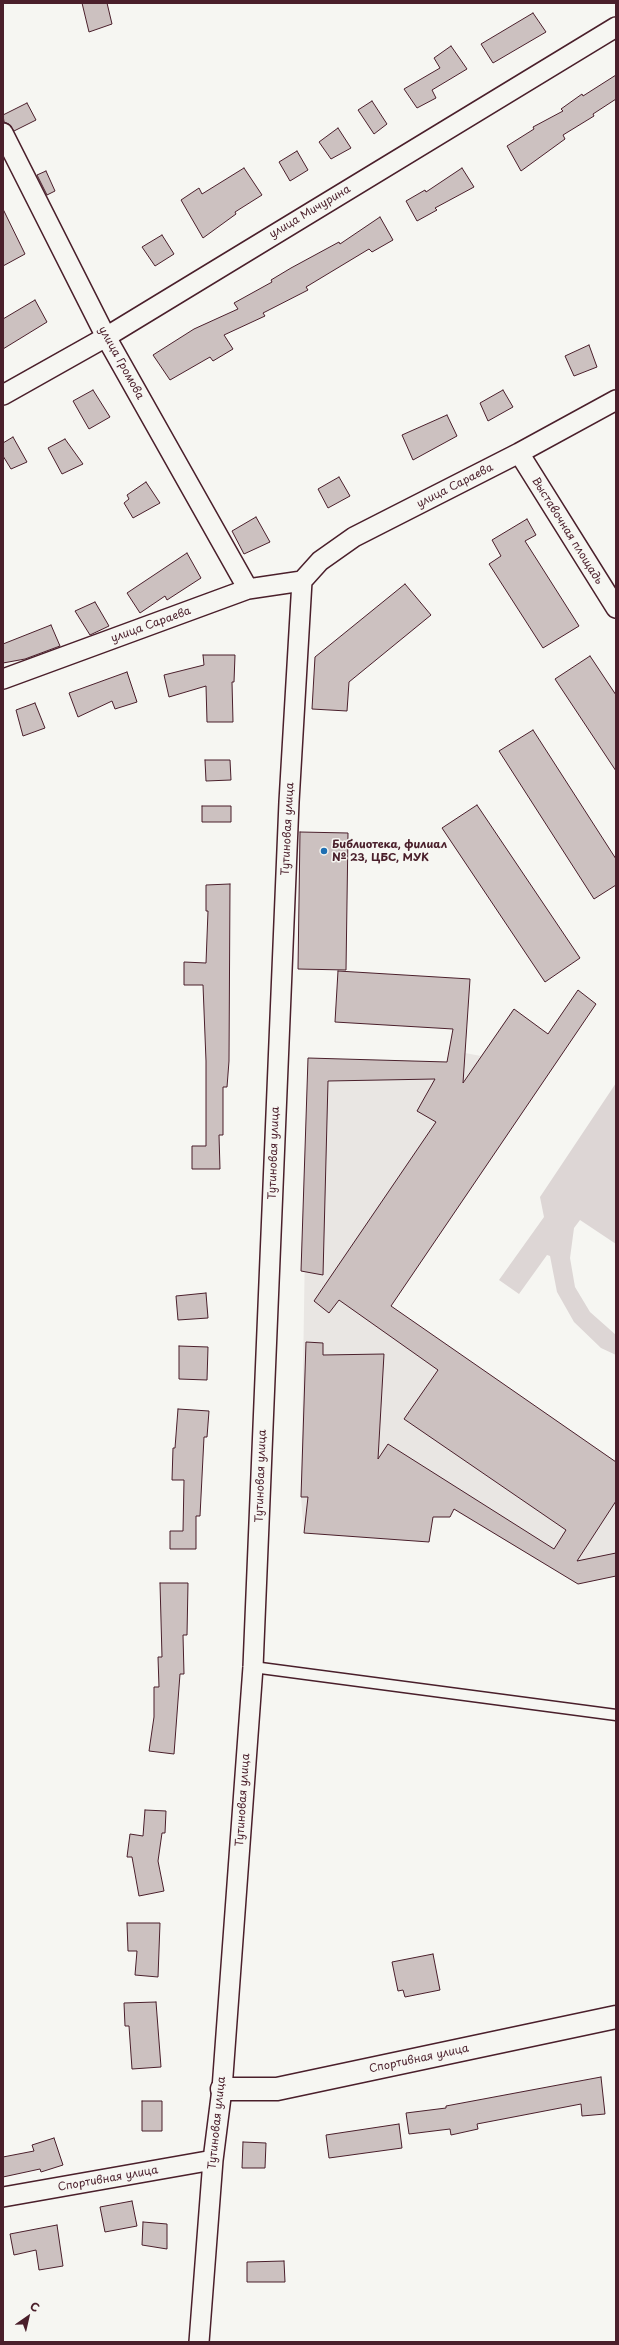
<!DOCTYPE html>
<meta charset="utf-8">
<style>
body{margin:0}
#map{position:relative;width:619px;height:2345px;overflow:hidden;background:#f6f6f2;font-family:"Playpen Sans",sans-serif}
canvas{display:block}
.frame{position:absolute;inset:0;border:4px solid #4a1f2b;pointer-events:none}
.north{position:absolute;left:8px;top:2297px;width:40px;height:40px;-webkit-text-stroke:3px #f6f6f2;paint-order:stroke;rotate:34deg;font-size:11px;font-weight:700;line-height:16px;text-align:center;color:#4a1f2b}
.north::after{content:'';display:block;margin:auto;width:14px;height:18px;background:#4a1f2b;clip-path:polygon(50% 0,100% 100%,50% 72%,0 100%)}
</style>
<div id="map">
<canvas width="619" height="2345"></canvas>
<div class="frame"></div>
<div class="north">С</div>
</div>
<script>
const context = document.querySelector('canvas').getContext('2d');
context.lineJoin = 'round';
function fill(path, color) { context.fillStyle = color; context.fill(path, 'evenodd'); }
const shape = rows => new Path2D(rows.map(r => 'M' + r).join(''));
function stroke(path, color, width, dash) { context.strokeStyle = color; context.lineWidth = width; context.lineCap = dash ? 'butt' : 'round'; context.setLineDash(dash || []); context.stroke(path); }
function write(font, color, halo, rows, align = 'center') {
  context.font = font + ' "Playpen Sans",sans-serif'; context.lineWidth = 3; context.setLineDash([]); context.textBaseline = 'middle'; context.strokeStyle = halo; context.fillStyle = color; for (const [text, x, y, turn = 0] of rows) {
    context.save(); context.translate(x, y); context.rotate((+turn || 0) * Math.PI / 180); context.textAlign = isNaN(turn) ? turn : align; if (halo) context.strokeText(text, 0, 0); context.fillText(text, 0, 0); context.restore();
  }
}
const built = shape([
 [578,990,596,1004,391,1306,616,1462,616,1576,578,1584,454,1510,450,1517,433,1517,429,1542,304,1533,301,1497,308,1058,447,1062,449,1050,481,1056,513,1009,548,1033]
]);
const green = shape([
 [616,1083,616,1244,580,1220,574,1228,570,1258,575,1287,590,1312,616,1335,616,1355,601,1348,574,1322,557,1292,550,1256,547,1255,519,1294,499,1280,544,1217,540,1197]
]);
const building = shape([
 [82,3,107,3,112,24,89,32,82,3],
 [533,13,546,32,493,63,481,44,533,13],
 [451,46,467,69,432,90,436,98,417,108,404,89,440,68,434,58,451,46],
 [616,75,616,99,593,114,594,116,563,135,565,139,521,171,507,146,534,129,533,127,563,111,561,109,582,94,583,96,616,75],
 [372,101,387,124,374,134,358,110,372,101],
 [27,103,36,120,14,131,9,124,4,122,3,115,27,103],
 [338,128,351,148,331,159,319,142,338,128],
 [297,151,308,170,290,181,279,162,297,151],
 [244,168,262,195,235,212,236,214,203,238,181,200,199,188,202,194,244,168],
 [462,168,474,187,435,208,437,210,417,221,406,201,425,190,426,192,462,168],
 [46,171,55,191,47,195,37,175,46,171],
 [3,209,25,254,3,266,3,209],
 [380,217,393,240,372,252,369,249,306,287,308,290,263,313,265,316,224,335,233,349,213,361,210,357,170,380,153,355,194,329,238,309,234,303,272,282,271,280,291,268,339,242,340,244,380,217],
 [162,235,174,254,155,266,142,247,162,235],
 [35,300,47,322,3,349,3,319,35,300],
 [589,345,597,367,574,376,565,356,589,345],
 [93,390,110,417,89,429,73,401,93,390],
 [503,390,513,407,488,421,480,403,503,390],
 [447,415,457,436,413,460,402,435,447,415],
 [13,437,27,462,11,469,3,456,3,443,13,437],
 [65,439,83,464,62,474,48,448,65,439],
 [339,477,350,496,328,508,318,489,339,477],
 [146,482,160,503,133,518,124,503,129,499,127,495,146,482],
 [256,517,270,542,244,554,232,531,256,517],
 [527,519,536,535,525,541,579,626,543,648,489,564,501,556,492,540,527,519],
 [187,553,201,578,167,600,165,596,140,613,127,593,187,553],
 [405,584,431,615,349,682,347,711,312,709,315,657,405,584],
 [95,602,109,626,90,635,75,611,95,602],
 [51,625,60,646,25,659,3,663,3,644,51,625],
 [203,655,235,655,234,682,232,682,233,722,207,722,206,686,169,697,164,675,204,665,203,655],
 [590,656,616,695,616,771,555,679,590,656],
 [127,672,137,702,115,709,112,701,78,717,69,693,127,672],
 [35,703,45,728,23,736,16,710,35,703],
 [533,730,616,859,616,885,594,899,499,751,533,730],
 [205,760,230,760,231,780,206,781,205,760],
 [477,805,580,958,545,982,442,828,477,805],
 [202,806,231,806,231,822,202,822,202,806],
 [300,832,348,833,346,970,298,969,300,832],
 [230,884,229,1061,227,1087,223,1087,223,1135,219,1135,220,1169,192,1169,192,1146,206,1146,206,1061,203,985,184,985,184,962,206,963,208,911,206,911,206,885,230,884],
 [338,971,470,979,463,1083,514,1009,548,1034,578,990,596,1004,391,1306,616,1462,616,1501,577,1561,616,1553,616,1576,578,1584,454,1509,450,1517,433,1517,429,1542,304,1533,308,1497,301,1497,306,1342,323,1343,323,1355,384,1354,378,1459,388,1444,554,1549,566,1530,404,1419,438,1370,339,1300,329,1313,314,1301,436,1122,417,1111,435,1079,328,1081,323,1275,301,1271,308,1058,447,1062,453,1029,335,1022,338,971],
 [206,1293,208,1318,178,1320,176,1296,206,1293],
 [179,1346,208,1347,207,1380,179,1379,179,1346],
 [178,1409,209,1411,207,1437,204,1437,200,1516,196,1516,196,1549,170,1549,170,1531,183,1531,184,1480,172,1480,173,1448,175,1448,178,1409],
 [160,1583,188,1583,187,1635,183,1635,184,1674,180,1674,174,1754,149,1751,154,1717,154,1687,159,1687,158,1657,162,1657,160,1583],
 [145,1810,166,1811,165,1833,162,1833,158,1861,164,1891,139,1896,132,1857,127,1857,130,1834,143,1836,145,1810],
 [127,1923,160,1923,158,1977,135,1975,137,1951,128,1951,127,1923],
 [433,1954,440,1990,405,1997,403,1990,398,1991,392,1962,433,1954],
 [156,2002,161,2067,132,2069,129,2026,125,2026,124,2003,156,2002],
 [601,2077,605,2114,582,2116,581,2104,477,2124,478,2129,451,2135,450,2129,409,2134,406,2113,446,2108,446,2106,601,2077],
 [142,2101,162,2101,162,2131,142,2131,142,2101],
 [399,2124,402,2148,329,2158,326,2135,399,2124],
 [54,2138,63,2165,41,2172,40,2169,3,2177,3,2157,34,2151,32,2145,54,2138],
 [243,2142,266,2143,265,2168,242,2168,243,2142],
 [132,2201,137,2226,105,2232,100,2207,132,2201],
 [143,2222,167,2224,167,2249,142,2245,143,2222],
 [57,2225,63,2266,39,2270,36,2250,14,2255,10,2234,57,2225],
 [284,2261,285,2282,247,2282,247,2262,284,2261]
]);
const service = shape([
 [253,1667,616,1715]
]);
const minor = shape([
 [3,133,106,337,248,589],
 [3,395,106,337,616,27],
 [519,453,616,608],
 [3,679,248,589,302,581],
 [3,2197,213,2160],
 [199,2342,213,2160,222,2089,253,1667,289,802,302,581,320,561,354,537,519,453,616,400]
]);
const tertiary = shape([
 [222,2089,277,2089,616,2017]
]);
const markers = [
 [324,851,4,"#1f6fb2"]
];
const streetNames = [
 ["улица Мичурина",310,212,-31],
 ["улица Громова",121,363,61],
 ["улица Сараева",455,486,-27],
 ["Выставочная площадь",567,531,58],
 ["улица Сараева",151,625,-20],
 ["Тутиновая улица",288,829,-87],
 ["Тутиновая улица",274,1153,-88],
 ["Тутиновая улица",261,1476,-88],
 ["Тутиновая улица",243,1800,-86],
 ["Спортивная улица",419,2059,-12],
 ["Тутиновая улица",217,2123,-84],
 ["Спортивная улица",108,2179,-10]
];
const poiNames = [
 ["Библиотека, филиал",332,845],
 ["№ 23, ЦБС, МУК",332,858]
];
fill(built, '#e9e6e3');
fill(green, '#ddd6d5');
fill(building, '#ccc1c0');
stroke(building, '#4a1f2b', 1);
stroke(service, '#4a1f2b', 13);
stroke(minor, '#4a1f2b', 22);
stroke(tertiary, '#4a1f2b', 25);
stroke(service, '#f6f6f2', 10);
stroke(minor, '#f6f6f2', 19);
stroke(tertiary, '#f6f6f2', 22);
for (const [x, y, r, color] of markers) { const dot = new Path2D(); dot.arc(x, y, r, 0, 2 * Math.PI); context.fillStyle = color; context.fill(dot); stroke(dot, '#f6f6f2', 1.5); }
write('11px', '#4a1f2b', '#f6f6f2', streetNames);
write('bold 11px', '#4a1f2b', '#f6f6f2', poiNames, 'left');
</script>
